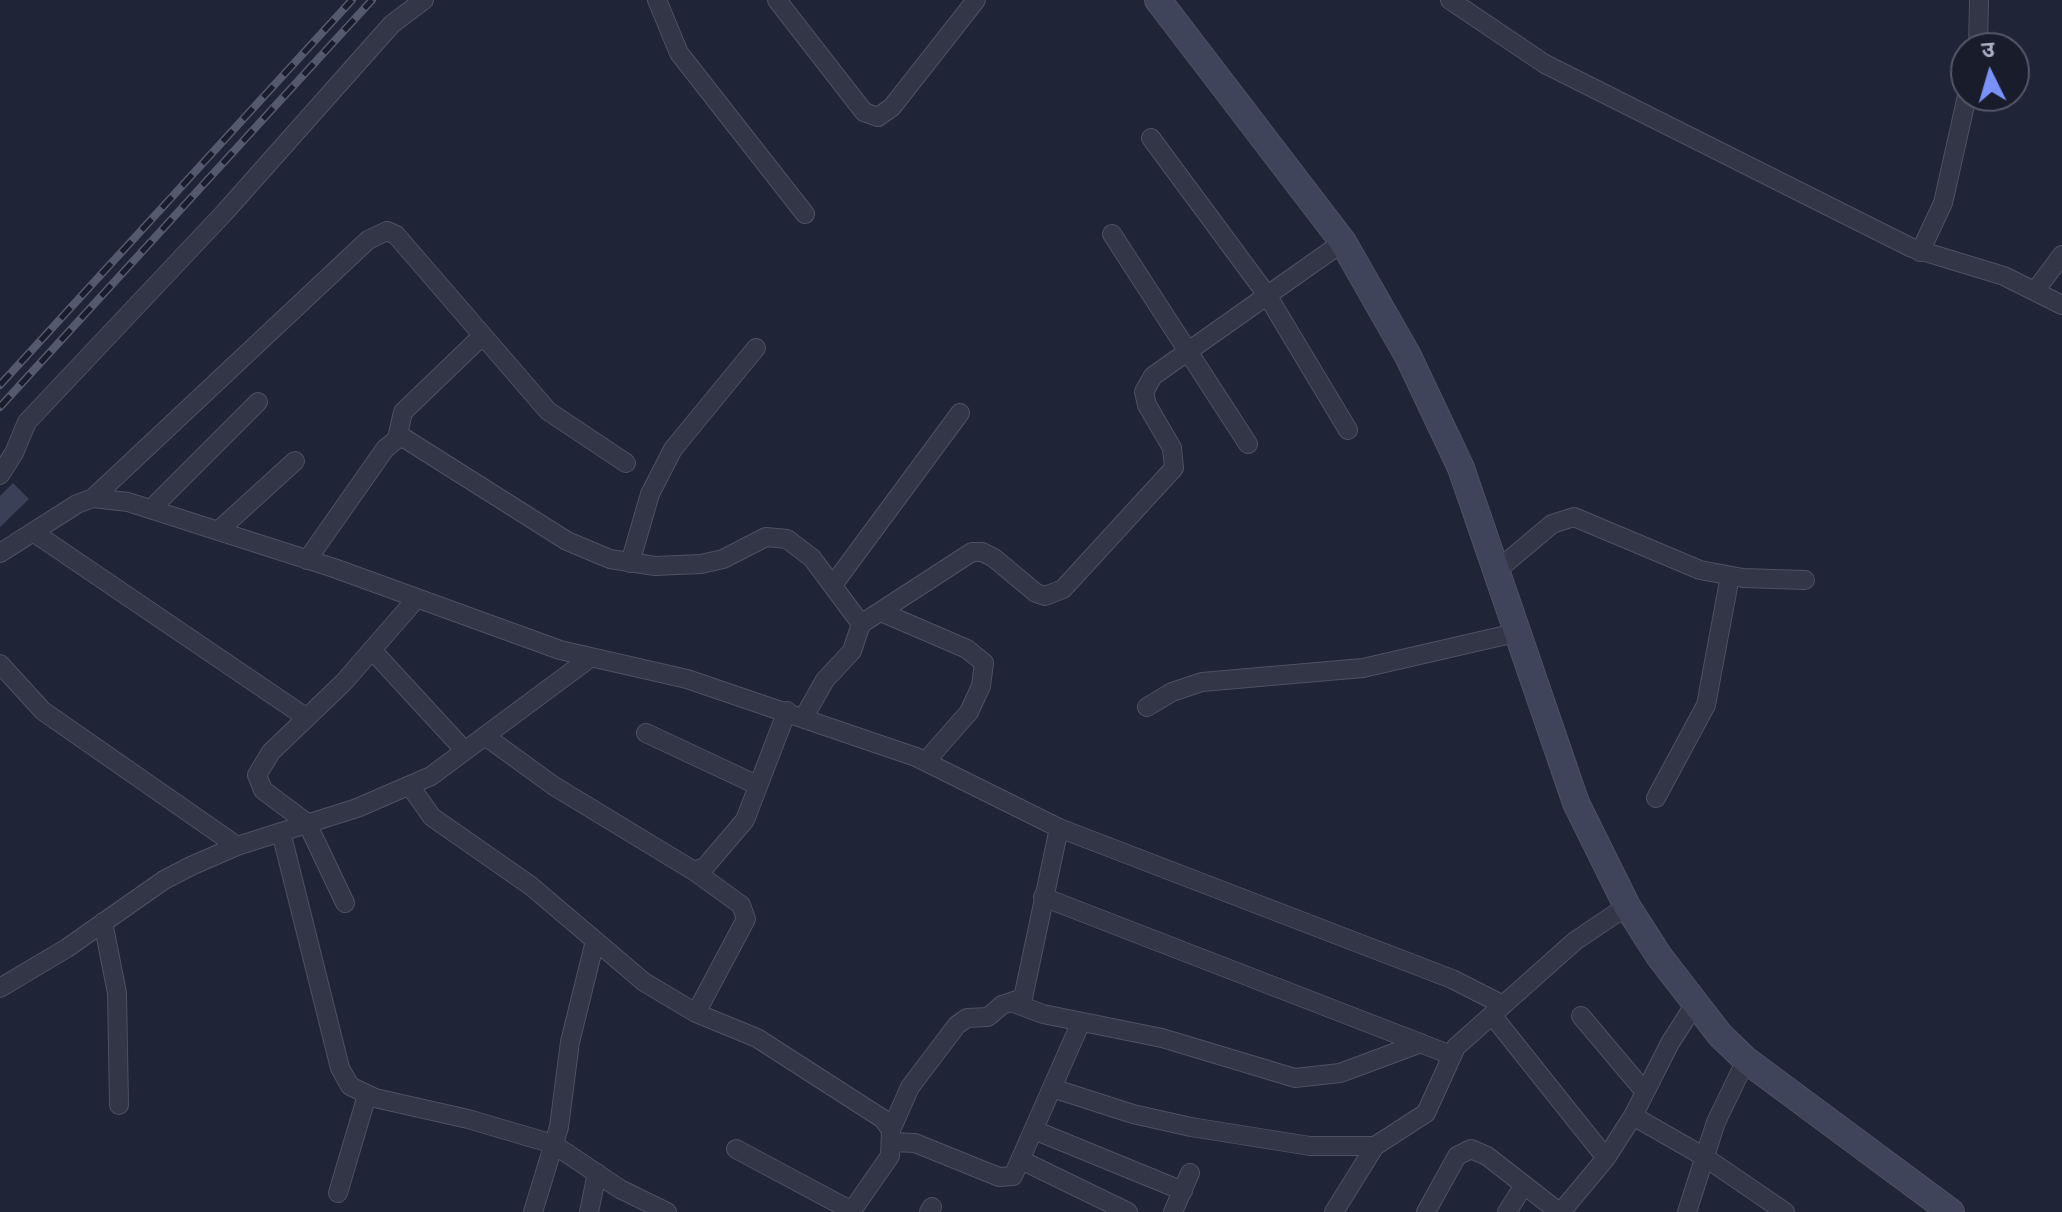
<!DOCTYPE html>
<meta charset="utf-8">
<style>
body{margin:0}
#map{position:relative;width:2062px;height:1212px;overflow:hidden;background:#1f2436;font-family:Karla,"Noto Sans Devanagari",sans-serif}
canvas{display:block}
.north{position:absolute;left:1950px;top:32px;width:80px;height:80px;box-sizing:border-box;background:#181c2b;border:2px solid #535768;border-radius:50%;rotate:355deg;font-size:22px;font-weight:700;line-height:32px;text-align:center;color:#acb0c4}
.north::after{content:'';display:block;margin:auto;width:28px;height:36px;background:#7b91fa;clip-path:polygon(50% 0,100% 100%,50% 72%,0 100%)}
</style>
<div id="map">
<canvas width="2062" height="1212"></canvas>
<div class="north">उ</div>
</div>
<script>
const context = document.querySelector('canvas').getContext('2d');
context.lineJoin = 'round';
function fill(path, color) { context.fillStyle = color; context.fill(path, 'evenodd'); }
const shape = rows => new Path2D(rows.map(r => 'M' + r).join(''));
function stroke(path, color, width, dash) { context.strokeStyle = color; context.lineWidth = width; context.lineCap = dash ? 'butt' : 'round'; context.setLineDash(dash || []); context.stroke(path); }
const building = shape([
 [13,483,29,499,0,527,0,496]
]);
const minor = shape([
 [657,0,679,53,805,214],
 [777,0,864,112,878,117,892,107,976,0],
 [1450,0,1545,64,1912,248,2004,276,2062,305],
 [1978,48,1979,0],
 [1151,138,1267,295,1348,430],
 [1112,234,1248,444],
 [1920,252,1943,203,1967,96],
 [2035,291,2062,255],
 [397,439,403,412,481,337],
 [0,475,14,453,27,422,225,212,392,24,424,0],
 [93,498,368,240,387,231,396,235,548,411,626,463],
 [151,509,258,402],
 [218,531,295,461],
 [33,532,307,718],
 [0,553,77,504,93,498,128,502,334,568,560,650,687,679,916,757,1059,828,1452,979,1503,1005],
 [307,560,385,449,397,439,404,438,567,541,610,559,655,566,701,564,723,559,766,537,787,539,812,558,861,624,852,651,825,680,804,717],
 [630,563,650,494,673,449,756,348],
 [1495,572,1552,524,1574,517,1700,570,1743,578,1805,580],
 [833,585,960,413],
 [881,612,967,649,984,663,981,686,969,712,926,761],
 [861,624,972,552,982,552,994,558,1036,593,1045,596,1063,589,1174,468,1172,448,1147,405,1144,392,1153,376,1343,242],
 [372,650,465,751],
 [0,664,43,711,237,846],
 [1147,707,1172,692,1202,682,1363,668,1515,633],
 [646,733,757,785],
 [485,736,554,786,694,871,705,867,745,820,787,711],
 [410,786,432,817,531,886,644,982,696,1013,757,1038,883,1119,891,1130,890,1156,851,1212],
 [1656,798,1706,705,1730,576],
 [281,832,340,1068,350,1086,375,1098,468,1119,553,1144,620,1189,667,1212],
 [694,871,741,905,746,919,696,1013],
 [1043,897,1451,1055],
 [345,903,307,823,263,790,257,775,271,752,344,682,417,598],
 [103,922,117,993,119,1105],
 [0,988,67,948,164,880,191,866,237,846,357,808,431,776,590,658],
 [1014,1003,1043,1014,1162,1038,1295,1078,1340,1073,1421,1043],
 [1492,1015,1606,1158],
 [1581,1016,1645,1092],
 [1052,1088,1133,1114,1191,1127,1310,1146,1375,1146],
 [1633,1116,1703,1156,1785,1212],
 [891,1130,910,1087,957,1025,967,1018,988,1017,1002,1005,1023,998,1059,828],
 [1034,1130,1183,1191],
 [893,1142,915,1143,999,1177,1013,1176,1081,1022],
 [736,1149,852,1211],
 [1021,1160,1128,1212],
 [338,1193,367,1095],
 [533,1212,559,1127,570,1042,595,941],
 [589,1212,597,1173],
 [929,1212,932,1207],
 [1173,1212,1190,1173],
 [1334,1212,1375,1146,1426,1113,1456,1047,1575,941,1627,906],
 [1426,1212,1457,1156,1471,1149,1487,1156,1559,1212],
 [1507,1212,1524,1185],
 [1561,1212,1606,1158,1633,1116,1670,1043,1695,1004],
 [1687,1212,1716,1122,1746,1060]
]);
const secondary = shape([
 [1158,0,1343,242,1408,356,1461,468,1576,803,1627,906,1659,956,1720,1035,1746,1060,1951,1212]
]);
const rail = shape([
 [0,385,352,0],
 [0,407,372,0]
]);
fill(building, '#3a4157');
stroke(minor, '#4d5162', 20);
stroke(secondary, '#4d5162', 28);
stroke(minor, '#323647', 18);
stroke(secondary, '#40445a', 26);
stroke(rail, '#54596e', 8);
stroke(rail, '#181c2b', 5, [15]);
</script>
